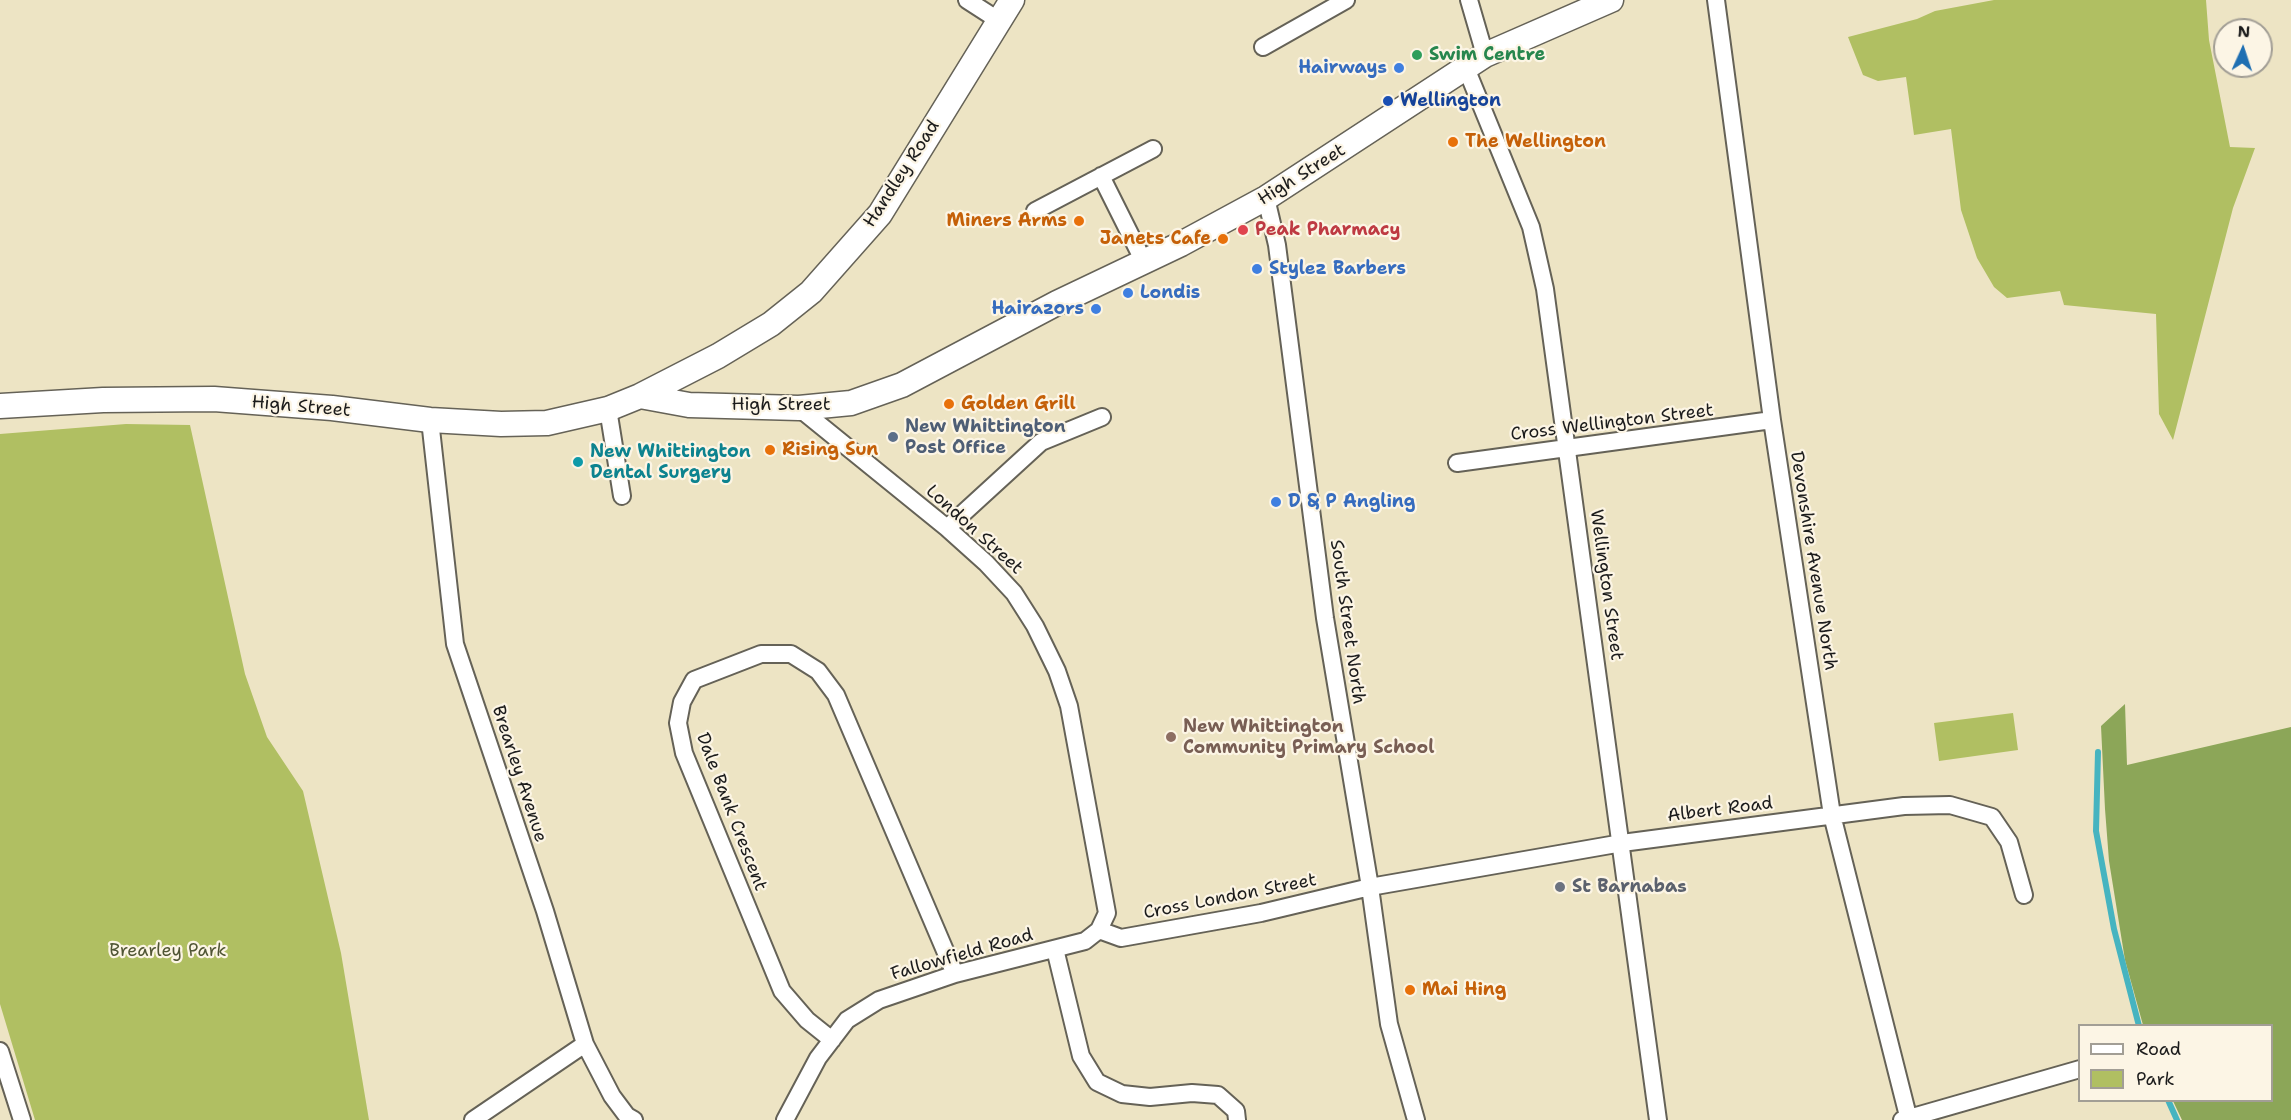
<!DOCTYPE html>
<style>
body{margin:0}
#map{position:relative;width:2291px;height:1120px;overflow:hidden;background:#ede4c4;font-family:"Shantell Sans",sans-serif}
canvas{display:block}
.legend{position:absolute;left:2078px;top:1024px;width:195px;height:78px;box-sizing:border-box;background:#fcf5e5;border:2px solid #a29e95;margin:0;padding:8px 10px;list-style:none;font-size:18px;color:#1c1c1c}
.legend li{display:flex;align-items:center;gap:12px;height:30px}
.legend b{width:30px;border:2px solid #a29e95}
.north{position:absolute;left:2213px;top:18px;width:60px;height:60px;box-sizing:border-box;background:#fcf5e5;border:2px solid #a29e95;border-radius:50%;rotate:3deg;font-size:16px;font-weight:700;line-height:24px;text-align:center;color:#1c1c1c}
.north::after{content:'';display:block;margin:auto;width:21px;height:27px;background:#1f6fb2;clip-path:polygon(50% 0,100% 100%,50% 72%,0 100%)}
</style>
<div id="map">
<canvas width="2291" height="1120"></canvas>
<ul class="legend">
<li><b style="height:8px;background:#fff"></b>Road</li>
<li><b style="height:16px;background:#b0bf62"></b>Park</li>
</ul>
<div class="north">N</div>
</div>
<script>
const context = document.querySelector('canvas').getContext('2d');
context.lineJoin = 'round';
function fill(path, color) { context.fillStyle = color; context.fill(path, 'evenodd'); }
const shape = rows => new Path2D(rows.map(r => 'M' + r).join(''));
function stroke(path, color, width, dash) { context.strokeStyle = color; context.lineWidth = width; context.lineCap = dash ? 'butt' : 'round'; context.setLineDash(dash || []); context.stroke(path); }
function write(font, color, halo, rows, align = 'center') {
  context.font = font + ' "Shantell Sans",sans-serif'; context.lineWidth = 4.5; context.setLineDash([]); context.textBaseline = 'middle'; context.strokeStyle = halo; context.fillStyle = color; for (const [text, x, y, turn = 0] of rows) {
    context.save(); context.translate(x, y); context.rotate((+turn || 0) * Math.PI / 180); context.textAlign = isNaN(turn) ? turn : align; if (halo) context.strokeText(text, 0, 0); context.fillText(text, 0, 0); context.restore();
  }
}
const green = shape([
 [1994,0,2206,0,2209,40,2230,147,2255,148,2233,208,2173,440,2159,414,2156,314,2064,305,2060,291,2007,298,1994,287,1977,258,1961,210,1951,129,1914,135,1906,77,1878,81,1863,75,1848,37,1917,19,1935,11],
 [126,424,190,425,245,674,267,737,303,791,341,953,369,1120,35,1120,0,1004,0,434],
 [2013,713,2018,750,1939,761,1934,723]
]);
const forest = shape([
 [2125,704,2127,765,2291,727,2291,1120,2182,1120,2173,1101,2272,1100,2272,1026,2143,1025,2125,960,2109,861,2105,809,2101,726]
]);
const stream = shape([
 [2098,752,2096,831,2114,929,2139,1026],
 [2168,1100,2177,1120]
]);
const street = shape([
 [967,0,998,20],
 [1469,0,1485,55],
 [1716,0,1772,420,1832,815,1909,1120],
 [1263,47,1346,0],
 [1466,68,1531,227,1545,289,1658,1120],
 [1101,176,1144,262],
 [1266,198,1277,245,1325,618,1370,887,1389,1024,1416,1120],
 [1035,211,1153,149],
 [608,409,622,496],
 [430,420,455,644,545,911,585,1044,612,1096,627,1116,634,1120],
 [1457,463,1772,420],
 [947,528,1041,442,1102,417],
 [1099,930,1121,938,1261,913,1370,887,1622,843,1904,806,1950,805,1992,817,2009,842,2024,895],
 [1055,949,1081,1056,1097,1082,1122,1094,1150,1097,1192,1093,1218,1095,1236,1111,1237,1120],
 [832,1040,807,1020,782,991,684,753,678,723,682,702,694,680,761,654,791,654,818,671,836,695,955,974],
 [0,1051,22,1120],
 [473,1120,585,1044],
 [785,1120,818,1058,847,1020,879,1000,955,974,1085,941,1099,930,1107,913,1069,706,1057,671,1035,626,1014,593,986,563,947,528,799,408],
 [1902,1120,2080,1069]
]);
const secondary = shape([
 [640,396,689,405,799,408,851,403,902,385,1057,303,1181,244,1266,198,1485,55,1611,0],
 [0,406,103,400,214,399,332,408,430,420,501,424,547,423,608,409,640,396,718,356,771,324,811,292,880,214,1012,0]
]);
const markers = [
 [1417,55,6,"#2e9e5b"],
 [1399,68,6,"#3f7fe0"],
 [1388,101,6,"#1a4fb4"],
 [1453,142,6,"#e8710a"],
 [1079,221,6,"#e8710a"],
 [1243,230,6,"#e0444e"],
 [1223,239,6,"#e8710a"],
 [1257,269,6,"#3f7fe0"],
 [1128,293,6,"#3f7fe0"],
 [1096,309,6,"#3f7fe0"],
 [949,404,6,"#e8710a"],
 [893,437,6,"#5c6f8a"],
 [770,450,6,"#e8710a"],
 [578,462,6,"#0f9aa8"],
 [1276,502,6,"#3f7fe0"],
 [1171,737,6,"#8d6e63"],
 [1560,887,6,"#6b7280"],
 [1410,990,6,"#e8710a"]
];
const leisureNames = [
 ["Swim Centre",1429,55]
];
const shopNames = [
 ["Hairways",1387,68,"right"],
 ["Stylez Barbers",1269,269],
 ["Londis",1140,293],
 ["Hairazors",1084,309,"right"],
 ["D & P Angling",1288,502]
];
const transitNames = [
 ["Wellington",1400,101]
];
const foodNames = [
 ["The Wellington",1465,142],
 ["Miners Arms",1067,221,"right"],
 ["Janets Cafe",1211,239,"right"],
 ["Golden Grill",961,404],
 ["Rising Sun",782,450],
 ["Mai Hing",1422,990]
];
const streetNames = [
 ["Handley Road",902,174,-57],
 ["High Street",1302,175,-32],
 ["High Street",781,405],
 ["High Street",301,407,5],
 ["Cross Wellington Street",1612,423,-7],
 ["London Street",974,530,42],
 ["Devonshire Avenue North",1813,561,81],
 ["Wellington Street",1606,585,82],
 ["South Street North",1347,622,82],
 ["Brearley Avenue",519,774,72],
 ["Albert Road",1720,810,-7],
 ["Dale Bank Crescent",731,812,69],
 ["Cross London Street",1230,897,-11],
 ["Fallowfield Road",962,955,-16]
];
const healthNames = [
 ["Peak Pharmacy",1255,230]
];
const serviceNames = [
 ["New Whittington",905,427],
 ["Post Office",905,448]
];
const cultureNames = [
 ["New Whittington",590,452],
 ["Dental Surgery",590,473]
];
const educationNames = [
 ["New Whittington",1183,727],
 ["Community Primary School",1183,748]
];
const worshipNames = [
 ["St Barnabas",1572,887]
];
const parkNames = [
 ["Brearley Park",168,951]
];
fill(green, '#b0bf62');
fill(forest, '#8ca658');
stroke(stream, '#46b4c0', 6);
stroke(street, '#656257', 20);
stroke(secondary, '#656257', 27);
stroke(street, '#fff', 16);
stroke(secondary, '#fff', 24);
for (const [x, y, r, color] of markers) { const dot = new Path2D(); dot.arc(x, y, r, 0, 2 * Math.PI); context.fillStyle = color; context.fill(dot); stroke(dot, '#fcf5e5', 2); }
write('bold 18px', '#27864d', '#fcf5e5', leisureNames, 'left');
write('bold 18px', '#366cbe', '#fcf5e5', shopNames, 'left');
write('bold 18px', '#164399', '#fcf5e5', transitNames, 'left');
write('bold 18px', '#c56008', '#fcf5e5', foodNames, 'left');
write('18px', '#1c1c1c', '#fcf5e5', streetNames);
write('bold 18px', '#be3a42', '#fcf5e5', healthNames, 'left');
write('bold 18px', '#4e5e75', '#fcf5e5', serviceNames, 'left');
write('bold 18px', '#0d838f', '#fcf5e5', cultureNames, 'left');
write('bold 18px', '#785e54', '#fcf5e5', educationNames, 'left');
write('bold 18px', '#5b616d', '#fcf5e5', worshipNames, 'left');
write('18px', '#505534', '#fcf5e5', parkNames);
</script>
